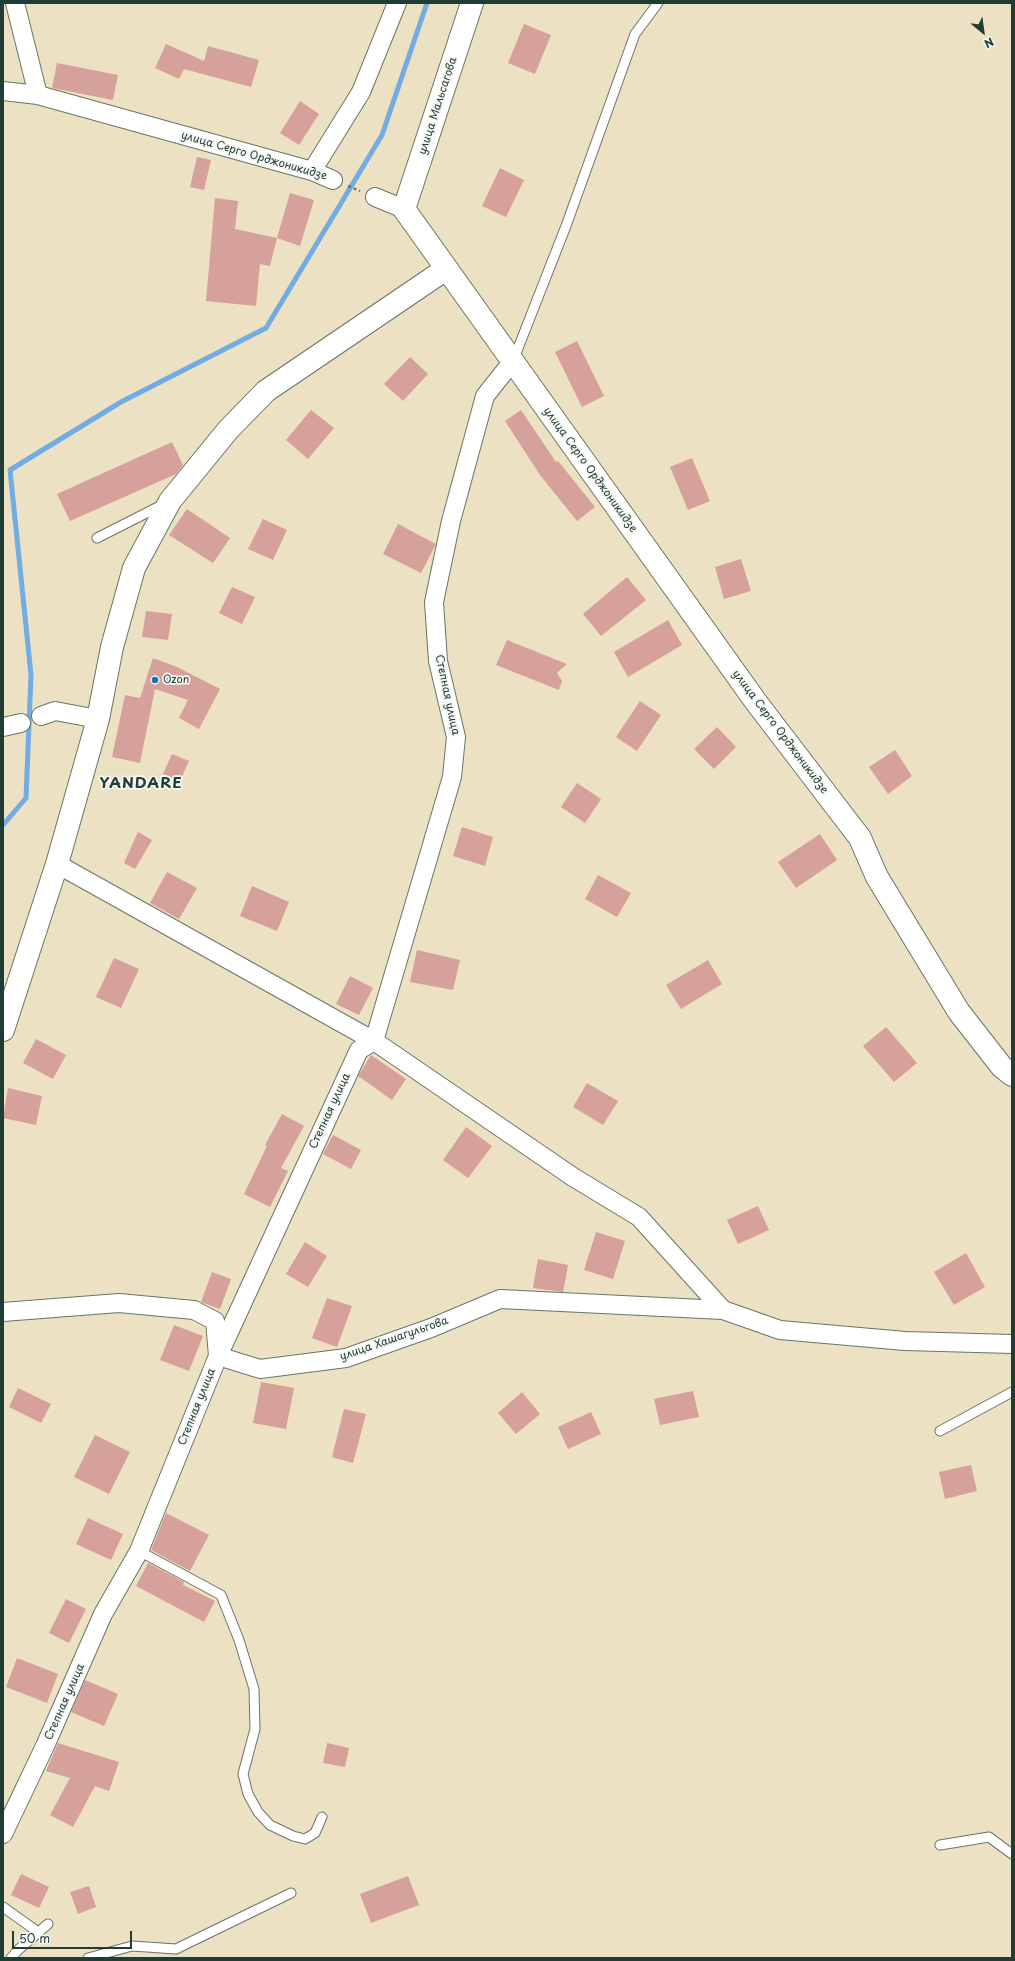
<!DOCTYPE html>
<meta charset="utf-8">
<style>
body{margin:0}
#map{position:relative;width:1015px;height:1961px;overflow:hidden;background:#ece1c2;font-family:"Playpen Sans",sans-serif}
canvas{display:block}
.frame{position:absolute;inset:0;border:4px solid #1f3d34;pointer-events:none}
.north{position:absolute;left:963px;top:12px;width:40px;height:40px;-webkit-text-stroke:3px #f6f6f2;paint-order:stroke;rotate:151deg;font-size:11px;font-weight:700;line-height:16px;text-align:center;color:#1f3d34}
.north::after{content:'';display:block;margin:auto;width:14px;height:18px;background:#1f3d34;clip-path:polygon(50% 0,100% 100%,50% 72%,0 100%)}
.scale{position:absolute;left:12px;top:1931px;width:120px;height:18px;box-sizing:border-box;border:2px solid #1f3d34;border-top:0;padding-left:5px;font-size:12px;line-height:14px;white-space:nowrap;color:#1f3d34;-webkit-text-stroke:3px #f6f6f2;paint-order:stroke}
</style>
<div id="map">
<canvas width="1015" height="1961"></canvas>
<div class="frame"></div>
<div class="north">N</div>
<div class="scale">50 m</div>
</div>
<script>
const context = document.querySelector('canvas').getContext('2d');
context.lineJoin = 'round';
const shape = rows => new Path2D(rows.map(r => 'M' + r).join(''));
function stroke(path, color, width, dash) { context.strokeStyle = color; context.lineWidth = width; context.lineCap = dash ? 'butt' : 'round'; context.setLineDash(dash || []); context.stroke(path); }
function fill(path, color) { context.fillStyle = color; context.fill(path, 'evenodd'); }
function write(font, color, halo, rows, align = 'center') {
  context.font = font + ' "Playpen Sans",sans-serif'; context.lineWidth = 3.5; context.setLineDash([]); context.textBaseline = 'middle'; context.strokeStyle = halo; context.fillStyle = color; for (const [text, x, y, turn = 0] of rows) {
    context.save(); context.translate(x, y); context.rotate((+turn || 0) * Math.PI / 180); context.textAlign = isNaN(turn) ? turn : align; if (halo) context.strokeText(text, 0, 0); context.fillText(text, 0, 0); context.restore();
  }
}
const stream = shape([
 [3,825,26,798,31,675,10,470,121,402,266,328,382,135,427,3]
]);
const building = shape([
 [524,24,551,35,535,74,508,63],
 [166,44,204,61,208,46,259,60,251,87,184,69,179,79,155,68],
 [57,63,118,75,113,100,52,88],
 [300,101,319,114,299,145,280,133],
 [197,157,211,160,204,190,190,187],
 [500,168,524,180,506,217,482,206],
 [290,193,314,200,300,246,277,238],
 [215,198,238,201,235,229,277,238,270,266,260,264,256,306,206,301],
 [577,341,604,396,582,407,555,352],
 [410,357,428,374,403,401,384,384],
 [311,410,334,428,308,459,286,440],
 [521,410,556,462,558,461,595,507,577,521,540,475,505,421],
 [172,442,183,465,176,474,70,521,57,494],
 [692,458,710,501,688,510,670,467],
 [187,509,230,538,213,563,169,535],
 [263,519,287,530,273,560,248,549],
 [398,524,436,544,421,573,383,554],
 [741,559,751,591,724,599,715,567],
 [627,577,646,600,601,636,583,614],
 [232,587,255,597,242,624,219,613],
 [146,611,172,614,168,640,142,637],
 [668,620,682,645,628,677,614,652],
 [507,640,567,664,557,673,562,681,559,690,496,665],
 [153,658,177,667,220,689,199,729,179,718,188,700,155,689,140,763,112,757,125,695,140,698],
 [640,701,661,715,637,751,616,737],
 [717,727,736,747,714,769,694,749],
 [895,750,912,776,888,794,869,767],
 [172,754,189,761,180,781,163,774],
 [577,783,601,799,585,823,561,807],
 [462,827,493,837,485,866,453,856],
 [138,832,152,840,135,869,124,863],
 [820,834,837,860,796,888,778,862],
 [167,872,197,888,179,919,150,903],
 [598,875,631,893,617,917,585,899],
 [252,886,289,902,277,931,240,916],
 [417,950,460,960,453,990,410,982],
 [114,958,139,969,121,1008,96,997],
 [708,960,722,984,681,1009,666,985],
 [350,976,373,988,359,1015,336,1004],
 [886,1027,917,1063,894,1082,863,1046],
 [36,1039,66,1055,53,1079,23,1063],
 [371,1055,406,1079,392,1100,358,1076],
 [587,1083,618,1101,603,1125,573,1107],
 [8,1088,42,1096,36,1125,3,1118],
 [282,1114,304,1126,281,1168,288,1171,270,1207,244,1194,267,1146,265,1145],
 [466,1127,492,1146,468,1178,443,1160],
 [333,1135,361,1150,351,1169,323,1154],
 [758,1206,769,1230,738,1244,727,1220],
 [596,1232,625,1241,613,1279,584,1270],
 [305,1242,327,1256,308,1287,286,1274],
 [966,1253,985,1287,954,1305,934,1272],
 [538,1259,568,1265,563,1292,533,1288],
 [212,1272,231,1279,220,1309,201,1302],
 [327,1298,352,1306,337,1347,312,1338],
 [174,1325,203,1336,189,1371,160,1360],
 [261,1382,294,1388,286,1429,253,1423],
 [18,1388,51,1404,41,1423,9,1407],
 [693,1391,699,1417,660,1425,654,1399],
 [522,1392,540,1414,516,1434,498,1413],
 [344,1409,366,1414,353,1463,332,1457],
 [591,1412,601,1434,568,1449,558,1427],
 [95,1435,130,1452,109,1494,74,1477],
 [971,1465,977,1491,945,1499,939,1472],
 [166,1513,209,1535,190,1571,151,1550],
 [88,1518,123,1534,111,1560,76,1544],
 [148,1563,184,1582,183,1585,215,1601,204,1622,136,1586],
 [66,1599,86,1609,69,1643,49,1633],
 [17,1658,58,1674,47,1703,6,1687],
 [85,1680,118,1694,104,1726,71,1712],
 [58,1743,119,1762,109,1791,95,1786,73,1827,50,1815,70,1778,46,1771],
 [327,1743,349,1748,345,1767,323,1763],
 [21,1874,49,1887,39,1908,11,1895],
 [408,1876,419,1905,371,1923,360,1894],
 [89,1886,96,1907,78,1914,70,1892]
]);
const path = shape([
 [348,186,360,191]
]);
const service = shape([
 [513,361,566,226,635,34,658,3],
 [97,538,164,504],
 [940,1431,1012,1392],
 [139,1551,221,1595,239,1640,254,1689,255,1729,243,1774,248,1794,258,1812,270,1825,293,1836,305,1839,315,1833,322,1817],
 [940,1845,989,1837,1012,1854],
 [3,1907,38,1932],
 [11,1958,18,1950,48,1924],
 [88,1958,132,1946,176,1949,291,1893]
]);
const minor = shape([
 [15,3,38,95],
 [3,91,38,95,312,171,333,180],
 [312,171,361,92,397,3],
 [375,197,404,209],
 [41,716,55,711,98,719],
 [3,727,21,723],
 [57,864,374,1041,573,1177,639,1217,723,1310,780,1330,905,1341,1012,1344],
 [3,1312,119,1303,194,1310,215,1321,218,1356,260,1369,346,1358,431,1328,500,1299,723,1310],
 [3,1834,45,1746,103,1614,139,1551,218,1356,359,1050,374,1041,452,777,456,737,438,661,434,602,451,521,485,396,512,362]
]);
const tertiary = shape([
 [472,3,404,209,756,702,860,838,877,877,959,1012,1002,1067,1012,1075],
 [3,1030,57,864,98,719,112,647,134,568,170,501,228,430,266,391,446,269]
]);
const markers = [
 [155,680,4,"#1f6fb2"]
];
const streetNames = [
 ["улица Мальсагова",438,106,-72],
 ["улица Серго Орджоникидзе",254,156,16],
 ["улица Серго Орджоникидзе",590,470,54],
 ["Степная улица",447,695,78],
 ["улица Серго Орджоникидзе",780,732,53],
 ["Степная улица",330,1111,-65],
 ["улица Хашагульгова",394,1339,-19],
 ["Степная улица",197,1407,-68],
 ["Степная улица",65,1702,-66]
];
const poiNames = [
 ["Ozon",163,680]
];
const districtNames = [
 ["YANDARE",141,784]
];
stroke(stream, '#71ace2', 5);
fill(building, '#d6a09b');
stroke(service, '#677666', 11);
stroke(minor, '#677666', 20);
stroke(tertiary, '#677666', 24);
stroke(path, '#677666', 2.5, [3, 3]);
stroke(service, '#fff', 9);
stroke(minor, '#fff', 18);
stroke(tertiary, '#fff', 22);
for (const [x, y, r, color] of markers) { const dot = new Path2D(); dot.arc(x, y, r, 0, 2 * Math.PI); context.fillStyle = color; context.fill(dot); stroke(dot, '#f6f6f2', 1.5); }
write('11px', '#1f3d34', '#f6f6f2', streetNames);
write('11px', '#1f3d34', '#f6f6f2', poiNames, 'left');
context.letterSpacing = '1px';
write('bold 15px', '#1f3d34', '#f6f6f2', districtNames);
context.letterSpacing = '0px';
</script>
